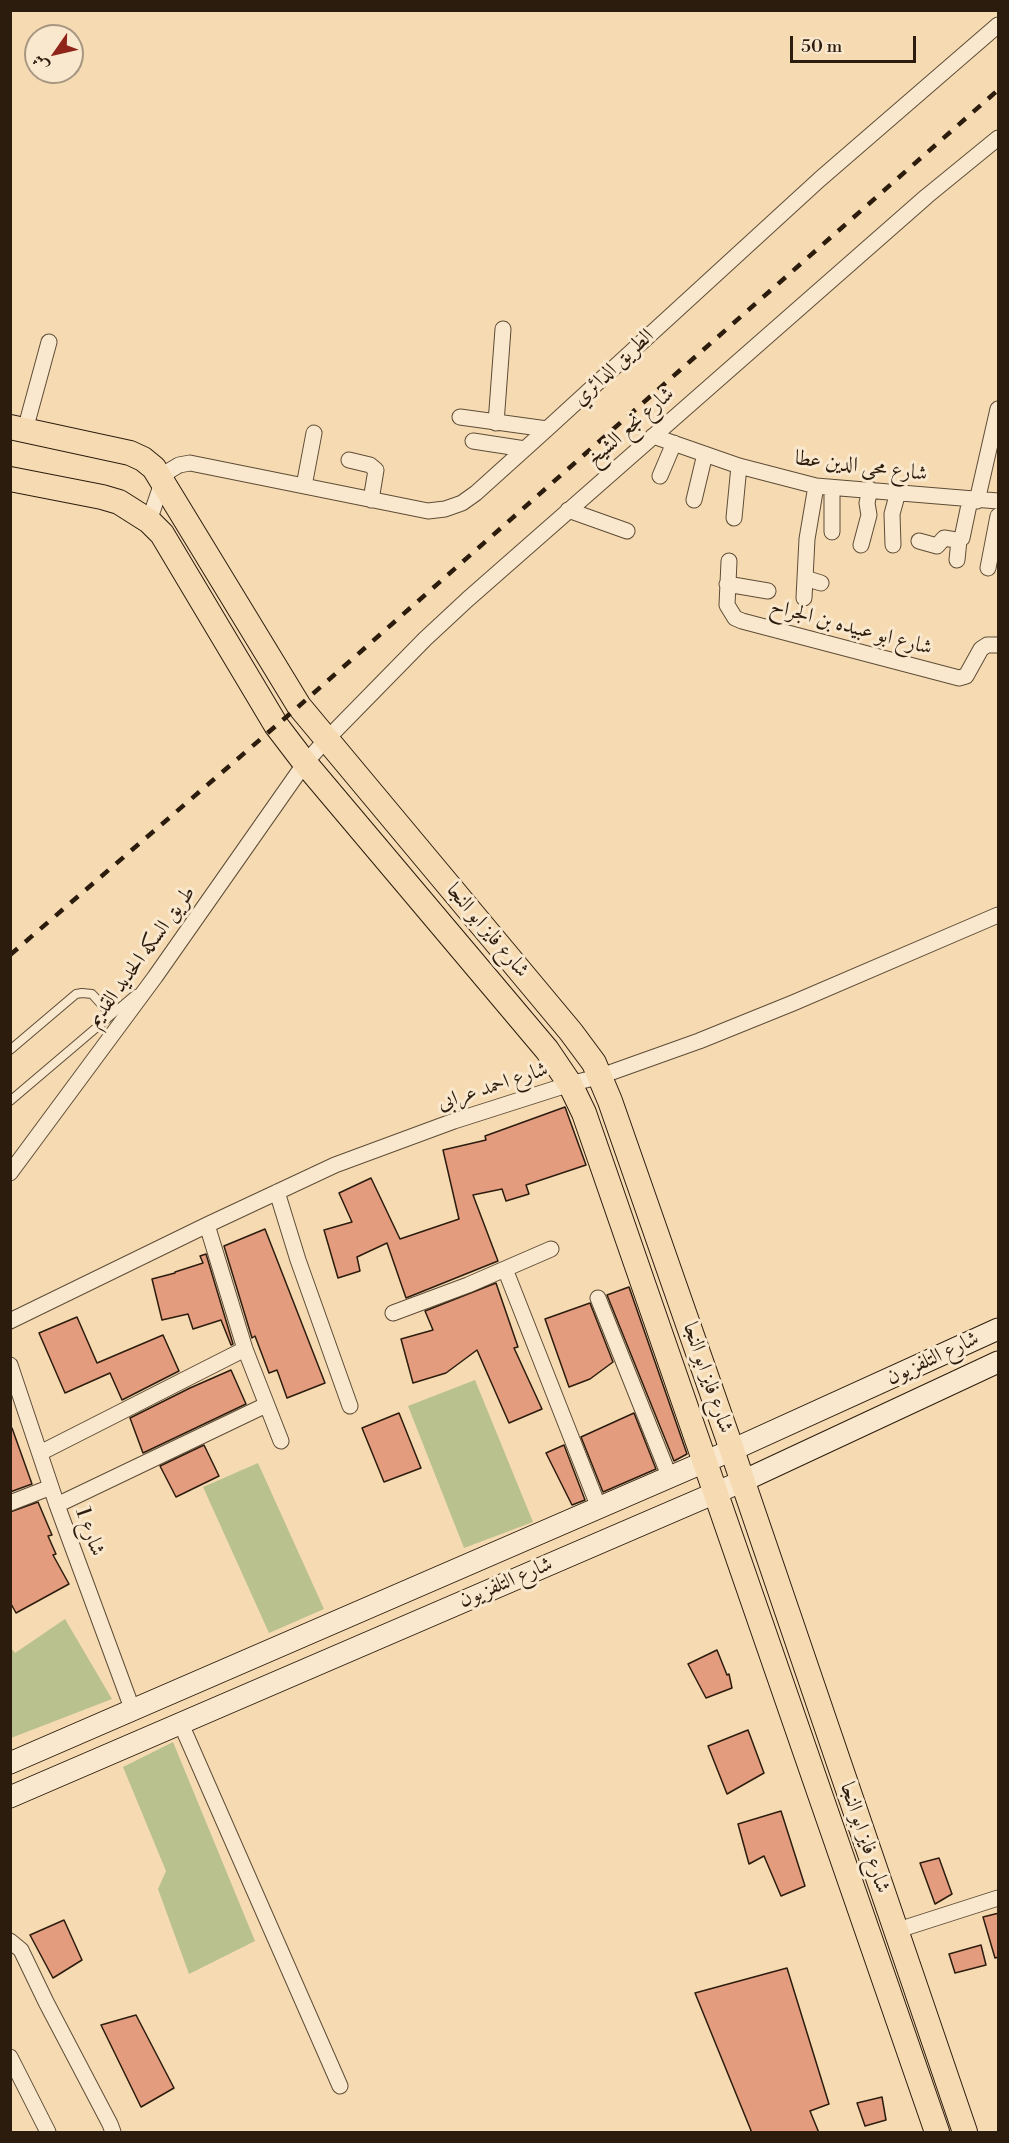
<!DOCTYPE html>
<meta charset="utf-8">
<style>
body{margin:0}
#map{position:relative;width:1009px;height:2143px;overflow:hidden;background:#f6dbb2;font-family:"Libre Bodoni",Amiri,serif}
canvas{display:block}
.frame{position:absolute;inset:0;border:12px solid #2c1c0e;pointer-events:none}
.north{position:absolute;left:24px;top:24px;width:60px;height:60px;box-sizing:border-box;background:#f9e8cd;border:2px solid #a79681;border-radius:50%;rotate:236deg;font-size:16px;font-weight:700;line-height:24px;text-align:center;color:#2c1c0e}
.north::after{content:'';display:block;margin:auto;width:21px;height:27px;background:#8f2418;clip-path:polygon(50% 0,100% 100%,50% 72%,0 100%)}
.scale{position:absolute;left:790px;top:36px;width:126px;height:27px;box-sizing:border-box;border:3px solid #2c1c0e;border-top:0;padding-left:8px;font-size:18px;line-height:21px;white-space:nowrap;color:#2c1c0e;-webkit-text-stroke:4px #f9e8cd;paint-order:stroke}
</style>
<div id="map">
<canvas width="1009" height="2143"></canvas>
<div class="frame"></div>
<div class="north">ش</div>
<div class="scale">50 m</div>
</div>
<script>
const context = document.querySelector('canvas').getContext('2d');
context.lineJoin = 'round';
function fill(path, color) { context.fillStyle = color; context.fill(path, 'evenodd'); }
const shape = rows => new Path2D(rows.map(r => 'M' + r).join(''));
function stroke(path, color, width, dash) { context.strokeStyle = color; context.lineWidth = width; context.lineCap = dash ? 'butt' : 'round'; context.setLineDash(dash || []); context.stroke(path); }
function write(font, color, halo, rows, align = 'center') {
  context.font = font + ' "Libre Bodoni",Amiri,serif'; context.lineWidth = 6; context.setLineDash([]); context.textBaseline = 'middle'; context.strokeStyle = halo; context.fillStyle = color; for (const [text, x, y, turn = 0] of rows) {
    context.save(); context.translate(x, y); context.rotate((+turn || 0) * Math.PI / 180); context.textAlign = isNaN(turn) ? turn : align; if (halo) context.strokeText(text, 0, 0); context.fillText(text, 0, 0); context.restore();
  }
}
const green = shape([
 [475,1380,533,1522,464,1548,408,1406],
 [258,1463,324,1609,269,1633,203,1487],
 [65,1619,112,1699,11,1738,11,1648,15,1653],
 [173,1742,255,1941,189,1974,158,1889,166,1871,123,1767]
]);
const building = shape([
 [565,1107,586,1165,526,1185,529,1194,506,1201,502,1189,473,1195,498,1261,406,1298,387,1243,357,1257,360,1271,338,1278,324,1230,352,1222,339,1193,371,1178,400,1239,459,1219,443,1150,486,1140,485,1136,565,1107],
 [265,1229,325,1383,287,1398,277,1370,269,1373,255,1336,252,1338,224,1246,265,1229],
 [206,1254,233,1344,231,1345,221,1320,193,1329,188,1314,162,1320,152,1279,175,1273,175,1272,203,1263,200,1256,206,1254],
 [496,1283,518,1347,514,1348,542,1409,509,1423,477,1350,446,1373,413,1383,401,1339,433,1330,425,1311,496,1283],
 [629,1287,687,1454,674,1461,607,1295,629,1287],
 [590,1303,613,1362,590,1379,569,1387,545,1319,590,1303],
 [77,1317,97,1363,163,1335,179,1371,122,1400,110,1373,65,1393,39,1333,77,1317],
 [231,1370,246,1404,143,1453,130,1418,190,1388,231,1370],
 [399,1413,421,1468,384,1482,362,1428,399,1413],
 [634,1413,656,1469,603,1492,581,1437,634,1413],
 [10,1428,12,1428,32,1484,10,1492,10,1428],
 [204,1445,219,1476,176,1497,160,1466,204,1445],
 [564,1445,585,1500,572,1505,546,1453,564,1445],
 [38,1502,52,1535,48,1536,56,1554,53,1555,69,1584,16,1613,10,1602,10,1512,38,1502],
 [717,1650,727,1675,729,1674,732,1688,706,1698,688,1664,717,1650],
 [748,1730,764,1773,727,1794,708,1746,748,1730],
 [781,1811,805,1886,781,1896,764,1856,749,1864,738,1824,781,1811],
 [939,1858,952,1894,935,1904,920,1863,939,1858],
 [999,1913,999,1957,995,1958,983,1917,999,1913],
 [64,1920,82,1960,53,1978,30,1935,64,1920],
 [981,1945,986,1965,955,1973,949,1954,981,1945],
 [787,1968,829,2104,810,2111,819,2133,752,2133,695,1993,787,1968],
 [136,2015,174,2088,141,2107,101,2025,136,2015],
 [882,2097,886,2120,865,2126,857,2103,882,2097]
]);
const lane = shape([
 [10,1050,76,994,82,993,92,994,111,1015],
 [10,1101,136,994]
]);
const street = shape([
 [460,417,547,429],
 [496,423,503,329],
 [25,430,49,342],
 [653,436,739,466,816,486,998,501],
 [473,441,525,449],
 [349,460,370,465,376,470,371,500],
 [660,476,674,443],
 [304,486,314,433],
 [694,500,705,454],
 [977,501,998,409],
 [568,510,627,531],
 [734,518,739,466],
 [149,521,163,480,169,471,179,465,190,463,428,511,445,509,462,503,476,493,547,429,820,179,998,25],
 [832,532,832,488],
 [919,541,937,546,944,538,956,540,962,538,970,500],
 [861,545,869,515,867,503,870,489],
 [893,545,892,514,898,492],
 [957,560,959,540],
 [729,561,727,605,735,618,742,621,959,678,966,676,981,649,987,645,998,645],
 [988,568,998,516],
 [805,578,821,583],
 [727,584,768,591],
 [804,598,807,539,816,486],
 [10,1173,155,977,305,763,326,740,425,639,468,599,927,196,998,138],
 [277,1192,298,1260,350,1406],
 [207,1225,245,1349,281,1441],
 [505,1269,599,1508],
 [598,1298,670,1478],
 [393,1313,468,1285,551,1249],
 [10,1321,207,1225,335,1165,454,1121,570,1084,601,1076,699,1041,793,1003,998,915],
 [10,1365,57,1505,133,1711],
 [40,1453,245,1349],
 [10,1503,51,1487],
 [57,1505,266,1405],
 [181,1724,340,2086],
 [895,1931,998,1898],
 [10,1941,21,1950,46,2002,110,2124,113,2132],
 [10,2057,48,2132]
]);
const secondary = shape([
 [10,1763,732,1450,998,1329],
 [10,1797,743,1481,998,1362]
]);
const primary = shape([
 [10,427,130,453,143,459,154,468,299,706,571,1032,594,1063,610,1101,732,1450,965,2132],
 [10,479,102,497,119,502,149,521,162,534,276,725,305,763,547,1050,570,1084,584,1113,937,2132]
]);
const rail = shape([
 [10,955,299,706,998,90]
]);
const streetNames = [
 ["الطريق الدائري",614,368,-43],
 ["شارع نجع الشيخ",631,427,-41],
 ["شارع محى الدين عطا",861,467,7],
 ["شارع ابو عبيده بن الجراح",851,628,15],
 ["شارع فايز ابو النجا",487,931,50],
 ["طريق السكه الحديد القديم",142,957,-54],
 ["شارع احمد عرابى",493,1087,-18],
 ["شارع التلفزيون",933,1359,-25],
 ["شارع فايز ابو النجا",707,1378,71],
 ["شارع 1",89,1532,70],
 ["شارع التلفزيون",506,1583,-23],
 ["شارع فايز ابو النجا",864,1838,71]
];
fill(green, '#b9c18f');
fill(building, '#e39c7e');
stroke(building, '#2c1c0e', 1.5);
stroke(lane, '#5e4c37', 10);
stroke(street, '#5e4c37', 17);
stroke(secondary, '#2c1c0e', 23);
stroke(primary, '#2c1c0e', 26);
stroke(lane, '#f9e8cd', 8);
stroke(street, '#f9e8cd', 15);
stroke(secondary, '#f9e8cd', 21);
stroke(primary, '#f6dbb2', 24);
stroke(rail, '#2c1c0e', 4.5, [10, 10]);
write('21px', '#2c1c0e', '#f9e8cd', streetNames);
</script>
